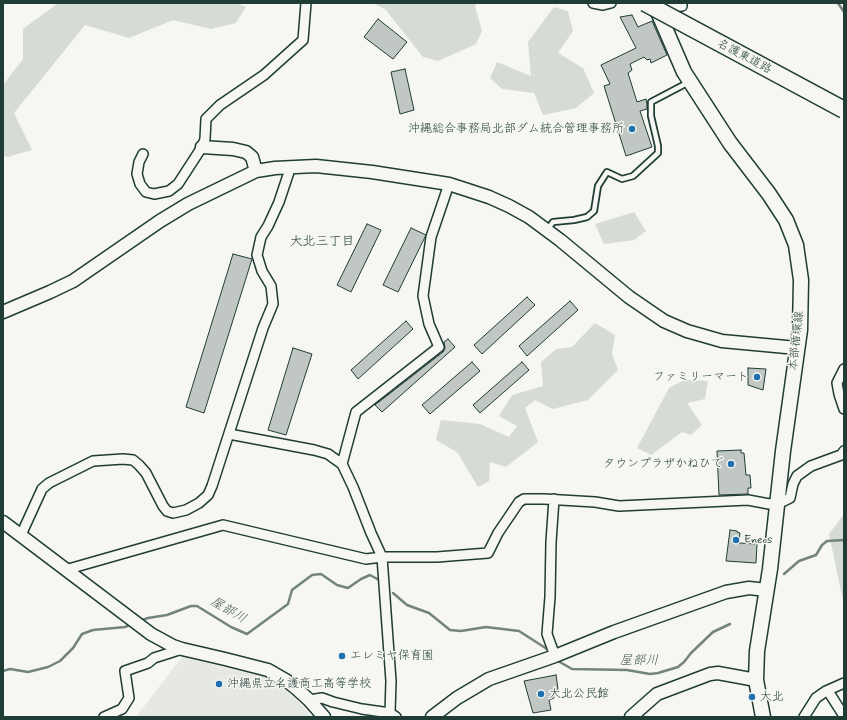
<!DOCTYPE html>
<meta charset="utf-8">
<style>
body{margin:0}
#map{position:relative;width:847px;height:720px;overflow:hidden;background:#f6f6f2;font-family:Mynerve,sans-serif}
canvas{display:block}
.frame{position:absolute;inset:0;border:4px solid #1f3d34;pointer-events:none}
</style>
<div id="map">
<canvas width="847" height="720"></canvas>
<div class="frame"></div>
</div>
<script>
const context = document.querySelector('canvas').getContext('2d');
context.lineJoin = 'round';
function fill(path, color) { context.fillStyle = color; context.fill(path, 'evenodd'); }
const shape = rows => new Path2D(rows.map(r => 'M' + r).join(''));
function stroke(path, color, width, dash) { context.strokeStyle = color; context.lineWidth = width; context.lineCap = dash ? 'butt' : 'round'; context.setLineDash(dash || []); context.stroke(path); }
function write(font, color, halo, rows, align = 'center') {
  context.font = font + ' Mynerve,"Klee One",sans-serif'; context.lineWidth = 3; context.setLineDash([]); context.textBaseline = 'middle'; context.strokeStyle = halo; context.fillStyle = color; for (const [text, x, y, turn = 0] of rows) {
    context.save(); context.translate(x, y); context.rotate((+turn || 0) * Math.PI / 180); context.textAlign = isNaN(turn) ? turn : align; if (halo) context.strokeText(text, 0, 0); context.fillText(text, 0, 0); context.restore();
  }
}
const built = shape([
 [182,657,264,677,289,691,312,717,136,717]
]);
const green = shape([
 [58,3,236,3,246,7,236,23,211,29,173,20,129,38,85,25,14,113,32,150,7,157,3,155,3,85,23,59,23,29],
 [373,3,477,3,475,6,482,31,476,44,438,61,423,57,385,9],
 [554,7,568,11,573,31,558,53,583,68,594,93,576,108,543,115,534,93,502,89,490,78,497,62,531,76,528,42],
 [634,212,646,231,634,240,604,244,595,224],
 [595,323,615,335,612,354,618,370,588,400,553,409,535,400,525,408,538,442,506,467,490,462,489,481,478,487,457,452,436,440,441,420,480,424,509,437,517,426,499,416,512,395,543,386,541,362,556,349,572,347],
 [685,380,708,381,705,399,687,403,702,425,691,435,682,432,651,455,637,448,669,388],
 [844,514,844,605,829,534]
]);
const stream = shape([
 [838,3,844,12],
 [784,574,799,561,816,555,822,545,827,541,844,540],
 [393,593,407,605,429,613,450,630,461,631,486,627,519,631,547,649],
 [140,621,148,618,167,615,191,606,197,606,231,627,247,634,288,604,292,590,312,575,321,574,337,585,348,588,361,579,370,575,379,580],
 [558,661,572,669,627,670,650,674,658,673,678,667,684,662,691,653,713,632,730,624],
 [3,671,10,669,28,672,48,667,60,661,73,648,82,634,93,630,125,627,132,624]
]);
const building = shape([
 [632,15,638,27,652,21,667,55,651,63,650,59,647,60,644,57,630,64,632,70,628,73,637,102,646,99,647,104,647,109,640,111,652,147,626,156,604,86,610,84,601,65,636,48,620,17,632,15],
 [378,19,407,42,393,59,364,37,378,19],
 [405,69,414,110,400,114,391,72,405,69],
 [367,224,381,230,351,292,337,285,367,224],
 [411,228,426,235,398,292,383,285,411,228],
 [233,254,252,259,204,413,186,407,233,254],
 [527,297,535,305,482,354,474,345,527,297],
 [570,301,578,310,527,356,519,346,570,301],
 [406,321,413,329,358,379,351,370,406,321],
 [448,339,455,347,382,412,375,405,443,352,445,348,444,342,448,339],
 [293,348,312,354,286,435,268,430,293,348],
 [472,362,480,371,430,414,422,405,472,362],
 [522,362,529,370,480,413,473,405,522,362],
 [748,368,766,369,763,390,748,385,748,368],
 [741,450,741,453,744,453,746,475,750,475,751,488,748,488,748,494,719,495,717,451,741,450],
 [730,530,737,531,737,532,740,533,739,543,757,544,756,563,726,561,730,530],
 [556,675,558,689,553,691,554,698,549,700,551,710,533,713,524,681,556,675]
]);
const lane = shape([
 [547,230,553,222,574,220,587,217,594,211,598,186,607,172,622,179,633,176,658,153,658,146,651,116,651,102,689,82]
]);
const street = shape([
 [593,3,603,5,611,3],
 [659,8,682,6,682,3],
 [143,154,139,162,137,174,140,184,146,192,154,194,169,191,178,184,202,147,205,139,206,119,220,105,264,75,303,40,306,3],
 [844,369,837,383,839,394,844,409],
 [229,434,314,450,328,454,342,464,353,487,371,533,382,557,391,681,390,713],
 [342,464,356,412,439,347,429,324,423,296,431,237,449,184],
 [554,499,551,542,550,597,547,634,555,656],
 [21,535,42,489,49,483,93,461,123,459,133,460,139,465,146,473,163,506,167,511,173,513,186,510,199,503,208,495,212,486,263,328,273,304,271,286,262,271,257,255,261,237,268,226,279,202,291,166],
 [65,570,223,525,366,559,382,557,437,557,488,553,498,533,519,502,524,499,544,499,595,502,619,506,748,500,769,504,784,501,790,498,793,484,797,476,811,466,841,455,844,451],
 [828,691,844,716],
 [309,700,322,698,333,702,362,709,390,713,396,717],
 [104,717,122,709,129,698,125,671,148,663,154,658,182,649],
 [804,717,816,698,826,691,844,683]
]);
const secondary = shape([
 [202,147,233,149,246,152,252,157,256,171],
 [3,312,50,292,73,281,160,221,188,204,256,171,275,168,316,166,372,172,449,184,489,197,509,206,529,217,560,240,629,297,664,321,687,331,722,341,797,348],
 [3,522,151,634,173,646,182,649,225,659,268,670,287,681,297,689,309,700,324,717],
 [432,717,457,698,489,679,555,656,614,632,726,592,749,588,767,590],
 [631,717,657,694,710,674,718,673,756,680]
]);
const primary = shape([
 [655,5,684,72,730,143,769,194,786,220,796,245,801,280,800,330,783,451,770,569,757,651,756,680,763,717]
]);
const highwayBridge = shape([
 [645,3,844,110]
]);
const markers = [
 [632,129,4,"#1f6fb2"],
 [757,377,4,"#1f6fb2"],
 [731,464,4,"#1f6fb2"],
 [736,540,4,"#1f6fb2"],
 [342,656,4,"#1f6fb2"],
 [219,684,4,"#1f6fb2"],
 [541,694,4,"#1f6fb2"],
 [752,697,4,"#1f6fb2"]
];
const streetNames = [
 ["名護東道路",744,57,28],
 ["本部循環線",797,341,-84]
];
const poiNames = [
 ["沖縄総合事務局北部ダム統合管理事務所",624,129,"right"],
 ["ファミリーマート",749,377,"right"],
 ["タウンプラザかねひで",723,464,"right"],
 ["Eneos",744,540],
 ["エレミヤ保育園",350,656],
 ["沖縄県立名護商工高等学校",227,684],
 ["大北公民館",549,694],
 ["大北",760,697]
];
const neighbourhoodNames = [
 ["大北三丁目",322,242]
];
const waterNames = [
 ["屋部川",228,611,30],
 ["屋部川",639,661]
];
fill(built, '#e6e8e4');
fill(green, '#d6dbd6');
stroke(stream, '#72847d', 2.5);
fill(building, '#c1c8c3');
stroke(building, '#1f3d34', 1);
stroke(lane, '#1f3d34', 8);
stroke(street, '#1f3d34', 12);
stroke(secondary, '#1f3d34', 15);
stroke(primary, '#1f3d34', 17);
stroke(lane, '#f6f6f2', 4.5);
stroke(street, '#f6f6f2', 9);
stroke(secondary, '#f6f6f2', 12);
stroke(primary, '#f6f6f2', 14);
stroke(highwayBridge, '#1f3d34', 19, []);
stroke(highwayBridge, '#f6f6f2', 16);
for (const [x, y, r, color] of markers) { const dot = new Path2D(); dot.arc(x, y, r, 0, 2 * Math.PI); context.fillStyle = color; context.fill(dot); stroke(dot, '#f6f6f2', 1.5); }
write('12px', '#1f3d34', '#f6f6f2', streetNames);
write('12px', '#1f3d34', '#f6f6f2', poiNames, 'left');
write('13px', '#1f3d34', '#f6f6f2', neighbourhoodNames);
write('italic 13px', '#425a52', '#f6f6f2', waterNames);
</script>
